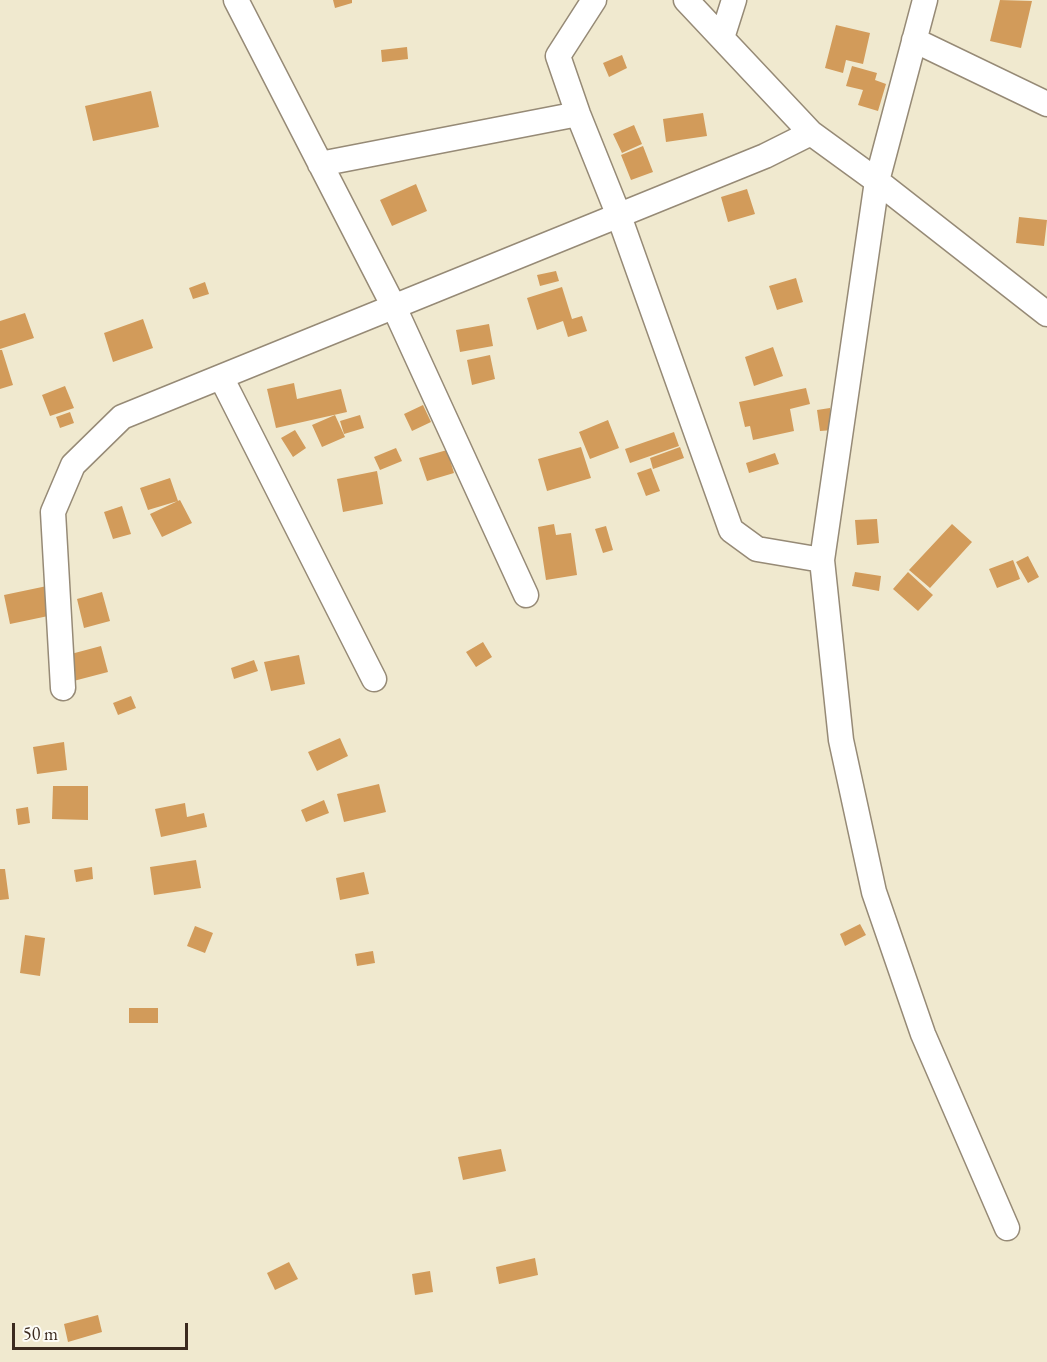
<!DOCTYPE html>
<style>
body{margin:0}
#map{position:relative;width:1047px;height:1362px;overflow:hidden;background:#f0e9cf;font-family:"EB Garamond",serif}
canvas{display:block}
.scale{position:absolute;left:12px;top:1323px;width:176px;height:27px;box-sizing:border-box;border:3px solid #3b2a1e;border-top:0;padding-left:8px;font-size:18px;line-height:21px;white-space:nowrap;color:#3b2a1e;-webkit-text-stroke:4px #fdfcf7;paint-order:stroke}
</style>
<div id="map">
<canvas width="1047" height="1362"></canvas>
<div class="scale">50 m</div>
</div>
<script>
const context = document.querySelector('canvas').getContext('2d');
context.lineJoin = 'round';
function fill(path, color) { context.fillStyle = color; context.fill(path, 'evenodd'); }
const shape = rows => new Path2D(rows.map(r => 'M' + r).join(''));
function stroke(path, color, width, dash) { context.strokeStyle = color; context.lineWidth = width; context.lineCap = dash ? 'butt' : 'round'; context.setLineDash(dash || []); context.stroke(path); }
const building = shape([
 [333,0,352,0,352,3,335,8],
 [1000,0,1032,1,1021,48,990,41],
 [836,25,870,33,863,64,846,60,843,73,825,68],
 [407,47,408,59,382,62,381,50],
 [622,55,627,68,609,77,603,63],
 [852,66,877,73,875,80,886,84,878,111,858,105,863,90,846,86],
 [151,91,159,127,93,141,85,106],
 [703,113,707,136,666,142,663,119],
 [634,125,642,144,622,153,613,134],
 [643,146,653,172,631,180,621,155],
 [416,184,427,211,392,226,380,200],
 [747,189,755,214,728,222,721,197],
 [1019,217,1047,220,1044,246,1016,243],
 [556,271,559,281,540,286,537,275],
 [796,278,803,302,777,310,769,286],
 [205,282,209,294,193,299,189,288],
 [562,287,572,319,582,316,587,331,568,337,563,321,537,330,527,298],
 [25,313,34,338,0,349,0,321],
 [143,319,153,348,113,362,104,333],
 [489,324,493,346,460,352,456,330],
 [773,347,783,376,754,386,745,357],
 [0,350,2,350,13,385,0,389],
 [490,355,495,379,472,385,467,360],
 [294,383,297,399,341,389,347,412,276,428,267,389],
 [65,386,74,408,50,416,42,395],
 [806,388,810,404,790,409,794,431,753,440,750,426,745,427,739,402],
 [423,405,431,422,412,431,404,414],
 [830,408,833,430,820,431,817,410],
 [70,412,74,423,60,428,56,417],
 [335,415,345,437,322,447,312,425],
 [360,415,364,428,344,434,340,421],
 [608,420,619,448,590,459,579,432],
 [295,430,306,448,293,457,281,438],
 [674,432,679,446,630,463,625,449],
 [581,447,591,478,547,491,538,459],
 [680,447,684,458,653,469,650,458],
 [396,448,402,461,380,470,374,457],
 [447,450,454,473,427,481,419,458],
 [775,453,779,464,749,473,746,463],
 [651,468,660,491,646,496,637,473],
 [377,471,383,504,343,512,337,479],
 [170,478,178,501,148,510,140,488],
 [180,500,192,523,162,537,150,514],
 [122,506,131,534,113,539,104,512],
 [877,519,879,543,857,545,855,520],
 [554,524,556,535,571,533,577,575,546,580,538,527],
 [952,524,972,542,930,588,909,570],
 [606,526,613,550,603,553,595,529],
 [1028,556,1039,577,1028,583,1016,562],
 [1013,560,1020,579,997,588,989,569],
 [855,572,881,576,879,591,852,586],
 [908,572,933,595,918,611,893,589],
 [66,582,72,611,10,624,4,595],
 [102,592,110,621,84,628,77,599],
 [483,642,492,657,476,667,466,652],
 [101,646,108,672,62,684,56,658],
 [299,655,305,684,271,691,264,662],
 [254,660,258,671,234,679,231,668],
 [131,696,136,708,118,715,113,703],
 [340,738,348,756,317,771,308,752],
 [64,742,67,770,37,774,33,747],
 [379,784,386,812,344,822,337,794],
 [53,786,88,786,88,820,52,819],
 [324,800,329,813,306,822,301,810],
 [185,803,187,817,204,813,207,827,161,837,155,809],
 [28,807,30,823,18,825,16,809],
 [196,860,201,888,154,895,150,867],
 [92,867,93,879,76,882,74,870],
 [0,869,5,869,9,899,0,900],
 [364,872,369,894,340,900,336,878],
 [860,924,866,935,845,946,840,934],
 [195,926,213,933,205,953,187,946],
 [25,935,45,938,40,976,20,973],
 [373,951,375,963,357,966,355,954],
 [129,1008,158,1008,158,1023,129,1023],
 [501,1149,506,1171,463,1180,458,1157],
 [535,1258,538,1275,499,1284,496,1267],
 [289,1262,298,1279,275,1290,267,1273],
 [430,1271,433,1292,415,1295,412,1274],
 [98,1315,102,1332,68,1342,64,1324]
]);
const street = shape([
 [236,0,394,307,526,595],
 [594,0,558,56,578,114,619,216,731,530,757,549,822,560],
 [686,0,811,133,877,181,1047,314],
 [925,0,877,181,822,560,841,740,874,892,923,1034,1007,1228],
 [722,38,734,0],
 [914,40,1047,104],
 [320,164,578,114],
 [221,377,374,679],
 [63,688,53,512,73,465,122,417,765,156,811,133]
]);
fill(building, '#d29b5a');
stroke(street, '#968a76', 27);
stroke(street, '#fff', 24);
</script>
